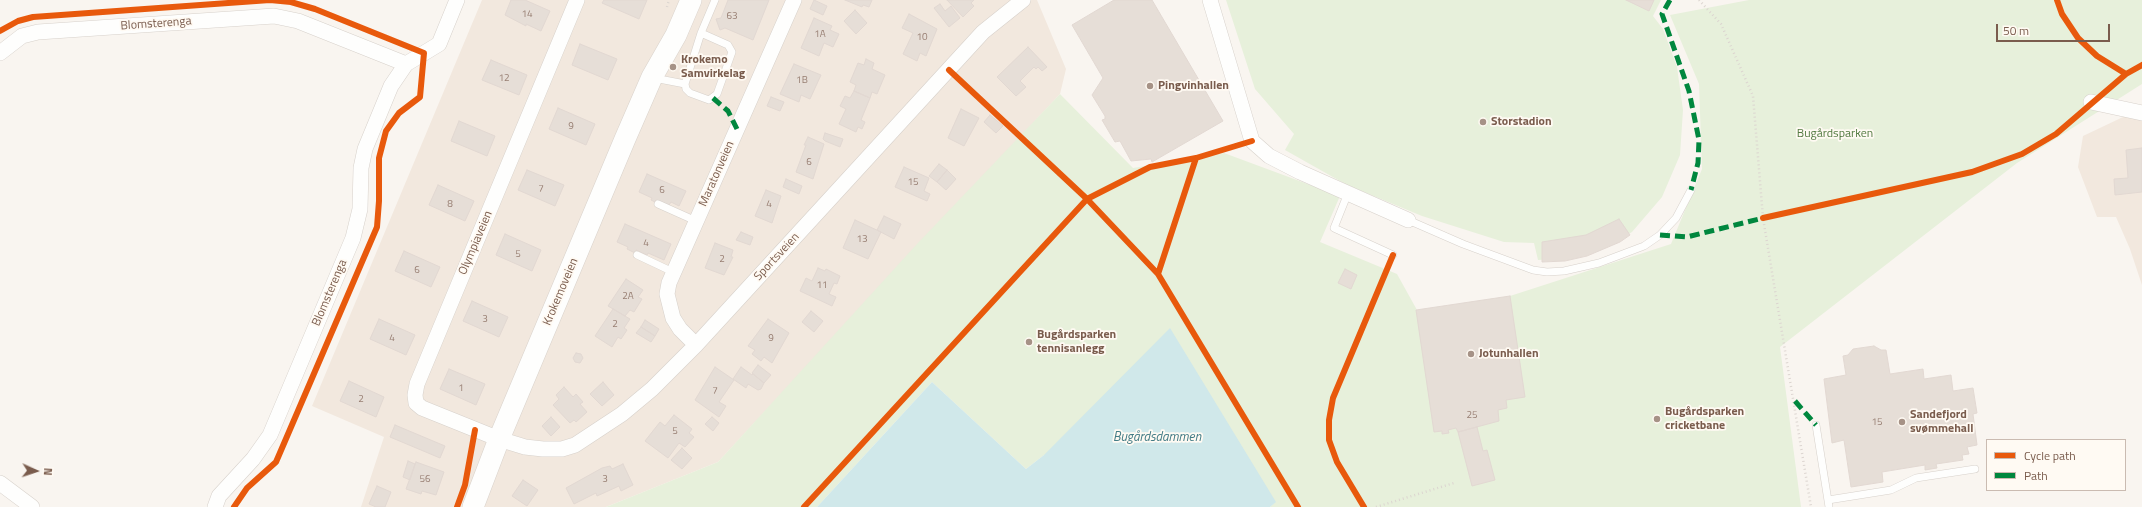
<!DOCTYPE html>
<meta charset="utf-8">
<style>
body{margin:0}
#map{position:relative;width:2142px;height:507px;overflow:hidden;background:#f9f5f0;font-family:"Titillium Web",sans-serif}
canvas{display:block}
.legend{position:absolute;left:1986px;top:439px;width:140px;height:52px;box-sizing:border-box;background:#fffaf3;border:1px solid #cabbb1;margin:0;padding:5px 7px;list-style:none;font-size:12px;color:#7a5c4d}
.legend li{display:flex;align-items:center;gap:8px;height:20px}
.legend b{width:20px;border:1px solid #cabbb1}
.north{position:absolute;left:16px;top:451px;width:40px;height:40px;-webkit-text-stroke:3px #fffaf3;paint-order:stroke;rotate:93deg;font-size:11px;font-weight:700;line-height:16px;text-align:center;color:#7a5c4d}
.north::after{content:'';display:block;margin:auto;width:14px;height:18px;background:#7a5c4d;clip-path:polygon(50% 0,100% 100%,50% 72%,0 100%)}
.scale{position:absolute;left:1996px;top:24px;width:114px;height:18px;box-sizing:border-box;border:2px solid #7a5c4d;border-top:0;padding-left:5px;font-size:12px;line-height:14px;white-space:nowrap;color:#7a5c4d;-webkit-text-stroke:3px #fffaf3;paint-order:stroke}
</style>
<div id="map">
<canvas width="2142" height="507"></canvas>
<ul class="legend">
<li><b style="height:5px;background:#e8590c"></b>Cycle path</li>
<li><b style="height:5px;background:#00873e"></b>Path</li>
</ul>
<div class="north">N</div>
<div class="scale">50 m</div>
</div>
<script>
const context = document.querySelector('canvas').getContext('2d');
context.lineJoin = 'round';
function fill(path, color) { context.fillStyle = color; context.fill(path, 'evenodd'); }
const shape = rows => new Path2D(rows.map(r => 'M' + r).join(''));
function stroke(path, color, width, dash) { context.strokeStyle = color; context.lineWidth = width; context.lineCap = dash ? 'butt' : 'round'; context.setLineDash(dash || []); context.stroke(path); }
function write(font, color, halo, rows, align = 'center') {
  context.font = font + ' "Titillium Web",sans-serif'; context.lineWidth = 3.5; context.setLineDash([]); context.textBaseline = 'middle'; context.strokeStyle = halo; context.fillStyle = color; for (const [text, x, y, turn = 0] of rows) {
    context.save(); context.translate(x, y); context.rotate((+turn || 0) * Math.PI / 180); context.textAlign = isNaN(turn) ? turn : align; if (halo) context.strokeText(text, 0, 0); context.fillText(text, 0, 0); context.restore();
  }
}
const residential = shape([
 [482,0,1037,0,1066,69,1060,94,718,462,606,507,361,507,384,437,312,406],
 [2142,108,2142,285,2130,249,2116,217,2097,217,2078,167,2083,136]
]);
const green = shape([
 [1226,0,1661,0,1653,16,1663,29,1677,67,1683,110,1680,155,1662,197,1632,232,1601,250,1571,258,1538,260,1534,243,1504,242,1422,216,1347,185,1285,150,1294,134,1255,89],
 [1749,0,2142,0,2142,84,2017,163,1780,347,1801,507,1270,507,1275,502,1044,455,1026,469,932,382,817,507,606,507,718,462,917,244,1060,94,1133,168,1224,153,1340,196,1320,242,1397,274,1417,310,1510,296,1671,244,1702,169,1699,84,1670,15]
]);
const water = shape([
 [1170,328,1276,502,1270,507,817,507,932,382,1026,469,1044,455]
]);
const building = shape([
 [511,0,525,0,550,11,541,31,526,24,526,26,505,15,511,0],
 [604,0,647,0,639,19,602,3,604,0],
 [728,0,769,0,753,40,725,28,720,30,716,19,721,18,728,0],
 [814,0,827,6,823,15,810,9,814,0],
 [845,0,872,0,869,7,863,5,862,7,845,0],
 [947,0,974,0,971,3,974,6,963,17,947,0],
 [1114,0,1152,0,1223,121,1152,162,1151,159,1131,161,1120,141,1115,142,1102,120,1105,119,1105,116,1092,95,1103,78,1072,25,1114,0],
 [1626,0,1654,0,1649,11,1626,0],
 [940,4,945,11,951,6,960,18,949,27,934,8,940,4],
 [855,10,867,23,856,34,844,21,855,10],
 [909,14,937,29,926,56,920,53,917,61,903,54,913,33,902,28,909,14],
 [814,18,832,26,830,30,839,34,833,47,824,43,819,56,801,48,814,18],
 [580,44,617,59,608,80,572,65,580,44],
 [1028,47,1047,67,1042,71,1038,67,1036,69,1034,67,1020,81,1026,87,1016,96,997,77,1028,47],
 [866,59,874,63,872,69,885,75,877,94,872,92,870,98,854,91,856,85,850,82,858,63,864,65,866,59],
 [491,60,527,75,519,95,482,80,491,60],
 [794,64,821,75,810,99,801,95,799,102,780,94,794,64],
 [854,91,870,98,861,120,865,122,862,129,858,127,856,132,839,124,846,109,840,106,845,96,850,98,854,91],
 [771,97,784,102,780,111,767,106,771,97],
 [558,108,595,124,586,145,549,129,558,108],
 [961,109,979,118,964,146,948,138,961,109],
 [990,115,1003,126,996,133,984,122,990,115],
 [459,121,495,136,487,156,451,141,459,121],
 [825,133,843,139,840,147,825,141,823,139,825,133],
 [808,137,824,144,813,179,796,172,806,145,804,145,808,137],
 [2142,148,2142,192,2115,195,2114,179,2128,178,2126,150,2142,148],
 [939,164,947,170,937,182,929,176,939,164],
 [904,167,929,178,924,191,930,194,927,201,895,187,904,167],
 [527,170,564,185,555,206,518,190,527,170],
 [947,170,956,179,946,190,937,182,947,170],
 [647,174,686,191,679,206,671,202,669,205,656,200,655,202,651,200,652,198,639,192,647,174],
 [786,179,802,186,799,194,783,187,786,179],
 [438,185,474,201,465,221,429,205,438,185],
 [766,190,781,196,772,223,755,216,766,190],
 [884,216,901,224,894,239,877,230,884,216],
 [1619,219,1630,235,1620,242,1587,256,1565,261,1542,262,1542,242,1586,235,1619,219],
 [855,220,881,232,868,259,843,248,855,220],
 [625,224,671,244,664,260,648,253,647,255,636,250,635,253,627,249,628,247,617,242,625,224],
 [741,232,753,237,750,245,736,240,741,232],
 [505,234,541,250,532,271,496,255,505,234],
 [715,243,733,250,731,257,733,257,724,275,705,268,715,243],
 [404,251,440,267,431,287,395,271,404,251],
 [818,268,825,271,826,269,840,276,837,284,834,283,829,294,836,297,832,306,800,291,806,278,812,281,818,268],
 [1345,269,1357,275,1351,289,1338,283,1345,269],
 [626,279,643,290,638,297,642,299,634,312,630,310,625,316,608,306,626,279],
 [1510,296,1525,397,1506,400,1507,408,1498,410,1499,421,1458,432,1456,428,1448,430,1449,433,1442,434,1442,431,1434,432,1416,310,1510,296],
 [472,301,508,317,499,337,463,321,472,301],
 [613,309,630,319,624,328,627,330,621,339,618,337,612,347,595,336,613,309],
 [811,311,823,321,814,332,802,322,811,311],
 [379,319,415,335,406,355,370,339,379,319],
 [768,319,789,333,772,363,764,357,761,361,752,354,755,350,748,346,768,319],
 [645,320,659,329,655,336,641,327,645,320],
 [641,327,655,336,651,342,636,333,641,327],
 [1874,346,1881,350,1886,350,1890,374,1923,369,1924,379,1951,375,1953,391,1973,388,1977,413,1973,414,1977,445,1967,447,1969,454,1962,455,1963,460,1936,464,1937,468,1925,470,1925,465,1882,472,1883,482,1851,487,1844,440,1832,443,1824,379,1846,375,1843,356,1848,355,1853,349,1874,346],
 [576,353,581,354,583,358,580,363,575,362,573,358,576,353],
 [758,365,771,375,764,383,752,373,758,365],
 [715,367,734,380,719,402,726,406,719,417,695,400,715,367],
 [741,367,752,375,753,374,764,383,761,389,758,390,748,384,746,388,733,379,741,367],
 [449,369,485,384,476,405,440,389,449,369],
 [349,381,384,397,376,417,340,401,349,381],
 [603,382,614,395,602,406,590,394,603,382],
 [564,387,573,397,576,394,583,402,580,404,587,412,576,422,574,420,570,423,553,405,559,399,556,395,564,387],
 [674,415,692,429,689,433,694,437,685,447,679,443,668,458,645,441,660,422,665,426,674,415],
 [551,417,560,427,551,436,542,426,551,417],
 [712,417,719,423,713,431,705,424,712,417],
 [395,425,445,446,440,458,390,437,395,425],
 [1477,427,1483,451,1487,450,1495,480,1472,486,1458,432,1477,427],
 [682,448,692,458,682,469,671,460,682,448],
 [408,461,415,464,410,480,403,477,408,461],
 [416,462,444,472,436,495,422,491,421,494,406,489,416,462],
 [623,464,633,485,621,491,619,486,597,496,596,493,574,504,566,488,602,468,610,466,612,469,623,464],
 [523,480,538,490,527,506,512,496,523,480],
 [377,486,391,492,385,507,376,507,369,504,377,486]
]);
const path = shape([
 [1699,0,1721,24,1753,96,1763,218,1811,507],
 [667,7,669,0],
 [1376,507,1454,483]
]);
const service = shape([
 [701,33,728,45,732,52,717,94,709,100,690,93,686,89,685,84,701,33,715,0],
 [654,78,685,84],
 [1348,193,1334,228,1393,255],
 [658,204,696,221],
 [1408,220,1463,244,1533,270,1547,272,1564,271,1599,263,1644,246,1660,235,1676,218,1691,190],
 [637,255,673,272],
 [1816,425,1829,507],
 [1828,500,1891,490,1916,478,1975,469]
]);
const minor = shape([
 [577,0,417,384,415,395,416,403,422,408,499,439,525,447,543,449,562,449,575,445,622,414,652,389,696,345,983,32,1023,0],
 [1210,0,1252,141,1269,156,1300,172,1408,220],
 [0,53,22,36,38,32,274,16,298,21,406,64],
 [2091,102,2142,113],
 [696,345,680,329,673,318,667,294,669,283,794,0],
 [0,483,32,507],
 [215,507,219,496,253,459,270,435,353,238,360,209,361,168,365,149,391,86,406,64,439,44,457,0]
]);
const secondary = shape([
 [473,507,499,439,625,139,652,77,676,35,691,0]
]);
const quiet = shape([
 [1670,0,1662,14,1689,91,1699,140,1698,163,1691,190],
 [713,98,728,111,737,129],
 [1660,235,1687,237,1763,218],
 [1795,401,1816,425]
]);
const cycleway = shape([
 [2057,0,2062,14,2078,38,2097,56,2126,74],
 [0,31,18,21,33,17,270,0,291,2,315,9,424,53,420,97,399,113,386,131,379,158,379,201,377,227,276,462,247,488,234,507],
 [949,70,1087,199,1158,274,1298,507],
 [1763,218,1972,172,2022,154,2056,134,2126,74,2142,65],
 [1158,274,1196,158],
 [457,507,465,485,475,430],
 [804,507,1087,199,1150,167,1196,158,1252,141],
 [1364,507,1337,462,1329,440,1329,420,1333,398,1393,255]
]);
const markers = [
 [673,67,4,"#a69286"],
 [1150,86,4,"#a69286"],
 [1483,122,4,"#a69286"],
 [1029,342,4,"#a69286"],
 [1471,354,4,"#a69286"],
 [1657,419,4,"#a69286"],
 [1902,422,4,"#a69286"]
];
const numberNames = [
 ["14",527,15],
 ["63",732,17],
 ["1A",820,35],
 ["10",922,38],
 ["12",504,79],
 ["1B",802,81],
 ["9",571,127],
 ["6",809,163],
 ["15",913,183],
 ["7",541,190],
 ["6",662,191],
 ["8",450,205],
 ["4",769,205],
 ["13",862,240],
 ["4",646,244],
 ["5",518,255],
 ["2",722,260],
 ["6",417,271],
 ["11",822,286],
 ["2A",628,297],
 ["3",485,320],
 ["2",615,325],
 ["4",392,339],
 ["9",771,339],
 ["1",461,389],
 ["7",715,392],
 ["2",361,400],
 ["25",1472,416],
 ["15",1877,423],
 ["5",675,432],
 ["56",425,480],
 ["3",605,480]
];
const streetNames = [
 ["Blomsterenga",156,24,-4],
 ["Maratonveien",717,174,-66],
 ["Olympiaveien",476,243,-67],
 ["Sportsveien",777,257,-47],
 ["Krokemoveien",561,292,-67],
 ["Blomsterenga",330,293,-67]
];
const poiNames = [
 ["Krokemo",681,60],
 ["Samvirkelag",681,74],
 ["Pingvinhallen",1158,86],
 ["Storstadion",1491,122],
 ["Bugårdsparken",1037,335],
 ["tennisanlegg",1037,349],
 ["Jotunhallen",1479,354],
 ["Bugårdsparken",1665,412],
 ["cricketbane",1665,426],
 ["Sandefjord",1910,415],
 ["svømmehall",1910,429]
];
const parkNames = [
 ["Bugårdsparken",1835,134]
];
const waterNames = [
 ["Bugårdsdammen",1157,438]
];
fill(residential, '#f2e8de');
fill(green, '#e7f0db');
fill(water, '#d0e8ea');
fill(building, '#e6ded7');
stroke(building, '#e2d8d2', 1);
stroke(service, '#d7d1cb', 8);
stroke(minor, '#d7d1cb', 16);
stroke(secondary, '#d9d2cb', 22);
stroke(path, '#dcd5d0', 2.5, [1, 3]);
stroke(service, '#fefefd', 7);
stroke(minor, '#fefefd', 15);
stroke(secondary, '#fefefd', 21);
stroke(quiet, '#00873e', 5, [10, 5]);
stroke(cycleway, '#e8590c', 6);
for (const [x, y, r, color] of markers) { const dot = new Path2D(); dot.arc(x, y, r, 0, 2 * Math.PI); context.fillStyle = color; context.fill(dot); stroke(dot, '#fffaf3', 1.5); }
write('10px', '#977e72', null, numberNames);
write('12px', '#7a5c4d', '#fffaf3', streetNames);
write('bold 12px', '#7a5c4d', '#fffaf3', poiNames, 'left');
write('12px', '#537a41', '#fffaf3', parkNames);
write('italic 13px', '#437c86', '#fffaf3', waterNames);
</script>
